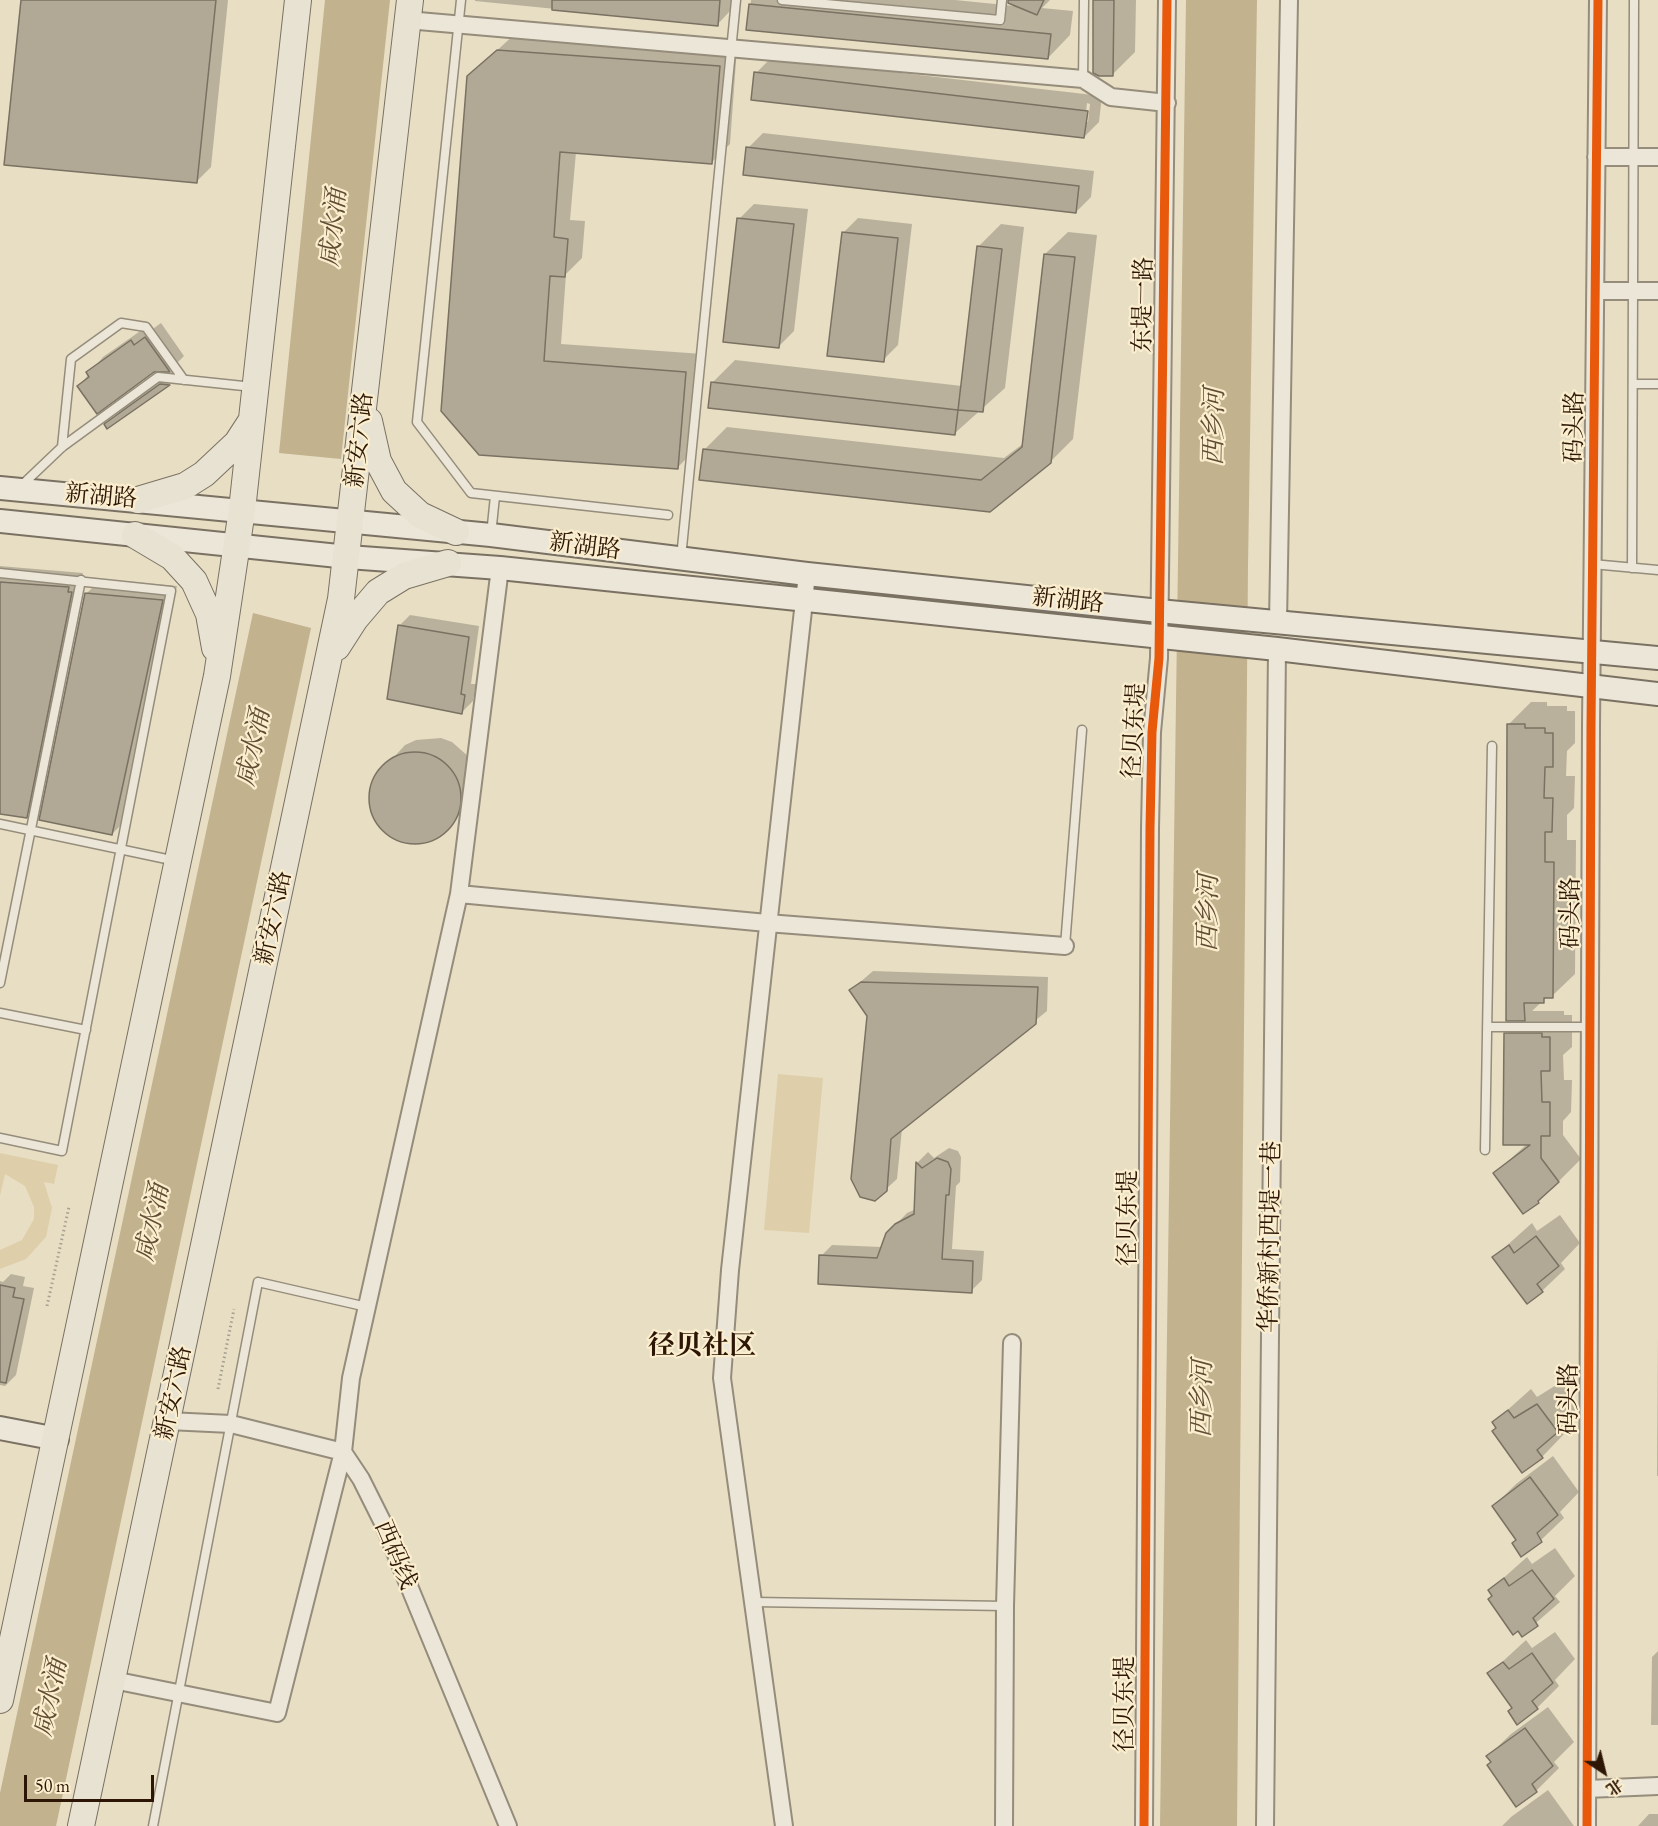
<!DOCTYPE html>
<meta charset="utf-8">
<style>
body{margin:0}
#map{position:relative;width:1658px;height:1826px;overflow:hidden;background:#e8dec3;font-family:"EB Garamond","Noto Serif SC",serif}
canvas{display:block}
.north{position:absolute;left:1574px;top:1742px;width:60px;height:60px;-webkit-text-stroke:4px #faeece;paint-order:stroke;rotate:145deg;font-size:16px;font-weight:700;line-height:24px;text-align:center;color:#2d1605}
.north::after{content:'';display:block;margin:auto;width:21px;height:27px;background:#2d1605;clip-path:polygon(50% 0,100% 100%,50% 72%,0 100%)}
.scale{position:absolute;left:24px;top:1775px;width:130px;height:27px;box-sizing:border-box;border:3px solid #2d1605;border-top:0;padding-left:8px;font-size:18px;line-height:21px;white-space:nowrap;color:#2d1605;-webkit-text-stroke:4px #faeece;paint-order:stroke}
</style>
<div id="map">
<canvas width="1658" height="1826"></canvas>
<div class="north">北</div>
<div class="scale">50 m</div>
</div>
<script>
const context = document.querySelector('canvas').getContext('2d');
context.lineJoin = 'round';
function fill(path, color) { context.fillStyle = color; context.fill(path, 'evenodd'); }
const shape = rows => new Path2D(rows.map(r => 'M' + r).join(''));
function stroke(path, color, width, dash) { context.strokeStyle = color; context.lineWidth = width; context.lineCap = dash ? 'butt' : 'round'; context.setLineDash(dash || []); context.stroke(path); }
function write(font, color, halo, rows, align = 'center') {
  context.font = font + ' "EB Garamond","Noto Serif SC",serif'; context.lineWidth = 4.5; context.setLineDash([]); context.textBaseline = 'middle'; context.strokeStyle = halo; context.fillStyle = color; for (const [text, x, y, turn = 0] of rows) {
    context.save(); context.translate(x, y); context.rotate((+turn || 0) * Math.PI / 180); context.textAlign = isNaN(turn) ? turn : align; if (halo) context.strokeText(text, 0, 0); context.fillText(text, 0, 0); context.restore();
  }
}
const green = shape([
 [778,1074,823,1078,809,1233,764,1230],
 [0,1153,58,1165,54,1184,44,1182,52,1208,46,1237,26,1259,0,1269,0,1250,22,1240,34,1219,34,1207,25,1186,5,1174,0,1196]
]);
const water = shape([
 [325,0,390,0,341,459,279,453],
 [1186,0,1257,0,1248,565,1237,1826,1160,1826],
 [253,613,311,628,56,1826,0,1826,0,1793]
]);
const shadow = shape([
 [22,0,228,0,211,167,196,182],
 [740,0,717,25,475,1,475,0],
 [751,0,955,0,1015,6,1017,0,1050,0,1042,8,1073,11,1070,35,1048,58,748,28],
 [1095,0,1136,0,1135,52,1112,75],
 [516,33,737,48,730,144,712,162,576,152,570,220,585,221,582,258,566,274,561,344,703,354,695,450,677,468,480,454,468,77],
 [771,58,1102,96,1099,122,1084,137,756,73],
 [1087,103,1090,104,1088,122,1085,122],
 [763,133,1094,171,1091,197,1076,212,748,148],
 [754,204,808,209,794,331,779,346,739,219],
 [858,218,912,224,898,345,883,360,843,233],
 [1001,224,1024,227,1005,388,954,434,712,383,735,360,962,386,978,247],
 [1068,232,1097,235,1073,439,1050,462,989,511,704,450,727,427,1004,458,1024,443,1045,254],
 [161,323,184,356,170,370,154,370,79,386,103,357,146,327,150,331],
 [176,369,183,370,169,384,108,427,106,425,121,410],
 [0,566,83,573,82,577,86,577,41,801,26,816,0,812],
 [101,579,177,586,127,819,112,834,86,594],
 [410,615,479,626,471,684,476,684,473,701,462,712,399,626],
 [1531,702,1547,702,1547,706,1567,706,1567,711,1575,711,1575,743,1567,751,1566,776,1575,776,1574,808,1567,815,1567,840,1576,840,1575,974,1552,996,1548,996,1532,1011,1564,1011,1564,1015,1572,1015,1572,1047,1563,1055,1564,1080,1572,1080,1571,1112,1563,1121,1563,1135,1581,1159,1538,1202,1523,1212,1495,1173,1527,1144,1506,1034,1521,1019,1509,724],
 [441,738,452,742,469,757,472,801,442,834,433,840,422,843,399,841,379,827,373,816,370,791,373,780,405,745,416,740],
 [873,971,1048,977,1047,1011,902,1129,897,1179,874,1200,865,1199,858,1192,869,1015,851,990],
 [949,1148,958,1151,961,1157,960,1182,956,1186,952,1249,984,1251,982,1280,971,1291,821,1256,832,1245,882,1247,887,1234,907,1213,916,1209,917,1163,928,1152,934,1158],
 [1560,1215,1580,1243,1561,1263,1565,1269,1542,1291,1494,1257,1532,1223,1537,1231],
 [11,1274,25,1277,23,1286,34,1288,16,1375,5,1386,0,1385,0,1281,3,1282],
 [1658,1334,1658,1476,1657,1476],
 [1561,1382,1580,1408,1560,1429,1564,1434,1542,1457,1498,1428,1494,1422,1531,1389,1537,1397],
 [1553,1456,1579,1492,1560,1512,1564,1518,1541,1540,1522,1555,1518,1539,1494,1506,1516,1484],
 [1555,1548,1575,1576,1555,1596,1560,1602,1522,1635,1490,1590,1527,1557,1532,1564],
 [1555,1632,1575,1659,1555,1680,1559,1686,1537,1708,1513,1707,1489,1674,1526,1640,1532,1648],
 [1658,1651,1658,1725,1651,1725,1652,1657],
 [1548,1707,1574,1742,1554,1762,1559,1768,1536,1791,1517,1805,1488,1756,1511,1734],
 [1548,1790,1574,1826,1502,1826,1511,1817],
 [1649,1814,1658,1814,1658,1826,1638,1826]
]);
const building = shape([
 [21,0,216,0,197,183,4,165,21,0],
 [552,0,720,0,718,26,552,10,552,0],
 [1008,0,1044,0,1037,15,1008,3,1008,0],
 [1093,0,1114,0,1113,76,1099,76,1093,73,1093,0],
 [749,4,1051,34,1048,59,746,30,749,4],
 [497,50,720,66,712,164,560,152,554,237,568,239,565,277,550,276,544,361,686,372,678,469,479,455,441,411,467,76,497,50],
 [754,72,1088,111,1084,138,751,100,754,72],
 [746,147,1079,186,1076,213,743,175,746,147],
 [737,218,794,224,779,348,723,342,737,218],
 [842,232,898,238,884,362,827,356,842,232],
 [977,246,1002,249,983,412,958,410,977,246],
 [1044,254,1075,257,1051,463,990,512,699,480,703,449,981,480,1022,447,1044,254],
 [145,337,170,372,154,372,97,414,77,386,89,377,86,372,131,340,134,345,145,337],
 [711,382,958,410,955,435,708,408,711,382],
 [160,384,170,385,107,429,104,424,160,384],
 [0,582,69,587,68,592,72,592,27,818,0,814,0,582],
 [85,593,163,600,112,835,39,820,85,593],
 [398,625,469,637,461,694,465,695,462,714,387,699,398,625],
 [1507,724,1525,724,1525,728,1545,728,1545,733,1553,733,1553,767,1545,767,1544,798,1553,798,1552,832,1545,832,1545,862,1554,862,1553,998,1544,998,1544,1003,1524,1003,1525,1021,1506,1021,1507,724],
 '369 798a46 46 0 1 1 92 0a46 46 0 1 1-92 0Z',
 [861,982,1038,987,1036,1024,891,1139,887,1191,875,1201,860,1197,851,1179,867,1016,849,990,861,982],
 [1504,1033,1542,1033,1542,1037,1550,1037,1550,1071,1541,1071,1542,1102,1550,1102,1550,1136,1541,1136,1541,1158,1559,1182,1538,1201,1539,1203,1523,1214,1493,1173,1530,1145,1503,1145,1504,1033],
 [937,1158,948,1162,951,1169,949,1195,946,1195,942,1259,973,1261,972,1293,818,1284,819,1255,877,1258,886,1233,895,1224,914,1214,916,1162,922,1168,937,1158],
 [1536,1236,1559,1266,1537,1284,1543,1292,1527,1304,1492,1257,1509,1245,1514,1253,1536,1236],
 [0,1285,15,1288,13,1297,24,1299,6,1383,0,1382,0,1285],
 [1537,1404,1558,1432,1537,1450,1543,1458,1522,1473,1492,1431,1496,1428,1492,1422,1508,1410,1514,1418,1537,1404],
 [1530,1477,1558,1515,1537,1533,1542,1542,1521,1557,1512,1543,1516,1540,1492,1506,1530,1477],
 [1532,1570,1554,1599,1533,1618,1538,1626,1522,1637,1518,1631,1513,1635,1488,1599,1492,1596,1488,1590,1504,1578,1509,1586,1532,1570],
 [1532,1653,1553,1683,1532,1701,1538,1709,1517,1725,1508,1711,1512,1708,1487,1673,1503,1662,1509,1669,1532,1653],
 [1525,1728,1553,1766,1532,1784,1537,1792,1516,1807,1487,1765,1491,1762,1486,1756,1525,1728]
]);
const path = shape([
 [47,1306,69,1207],
 [218,1389,234,1309]
]);
const lane = shape([
 [461,0,417,422,471,493,668,515],
 [782,0,1000,20,1002,0],
 [1083,79,1084,0],
 [1633,384,1658,384],
 [62,447,71,359,121,323,146,327,184,380],
 [20,487,62,447,158,377,253,387],
 [491,535,495,496],
 [681,558,736,0],
 [1592,564,1658,570],
 [1632,568,1634,0],
 [0,573,171,591,62,1151,0,1138],
 [0,824,176,861],
 [1065,946,1082,730],
 [0,983,81,580],
 [0,1013,86,1030],
 [1487,1027,1590,1027],
 [1485,1150,1492,746],
 [754,1602,1005,1606],
 [153,1826,258,1282,367,1307]
]);
const street = shape([
 [407,20,1083,79,1111,97,1167,103],
 [1596,157,1658,157],
 [1596,291,1658,291],
 [1278,622,1289,0],
 [459,894,767,923,1065,946],
 [168,1421,231,1424,343,1452,361,1479,383,1523,508,1826],
 [113,1680,277,1713,343,1452,351,1378,459,894,500,568],
 [1587,1789,1658,1786],
 [784,1826,722,1378,730,1270,807,574],
 [1004,1826,1005,1606,1012,1343],
 [1144,1826,1150,828,1152,732,1159,658,1167,0],
 [1265,1826,1277,649],
 [1587,1826,1591,725,1598,0]
]);
const secondary = shape([
 [0,488,491,535,807,574,1169,612,1658,658],
 [0,521,348,557,500,568,1277,649,1658,694],
 [0,1428,57,1439]
]);
const primary = shape([
 [369,421,378,461,394,491,420,515,456,532],
 [138,500,185,486,204,474,237,443,250,423],
 [135,535,172,557,194,581,209,614,215,648],
 [337,647,355,619,378,592,404,576,448,563],
 [0,1700,217,676,242,510,298,0],
 [81,1826,341,599,410,0]
]);
const cycleway = shape([
 [1144,1826,1150,828,1152,732,1159,658,1167,0],
 [1587,1826,1591,725,1598,0]
]);
const streetNames = [
 ["东堤一路",1144,305,-89],
 ["码头路",1575,427,-89],
 ["新安六路",360,440,-84],
 ["新湖路",101,497,5],
 ["新湖路",585,547,7],
 ["新湖路",1068,601,6],
 ["径贝东堤",1135,731,-87],
 ["码头路",1571,913,-90],
 ["新安六路",274,918,-78],
 ["径贝东堤",1128,1218,-90],
 ["华侨新村西堤一巷",1271,1237,-89],
 ["新安六路",174,1393,-78],
 ["码头路",1569,1399,-90],
 ["西码线",395,1555,67],
 ["径贝东堤",1125,1704,-90]
];
const waterNames = [
 ["咸水涌",334,228,-84],
 ["西乡河",1215,427,-89],
 ["咸水涌",254,748,-78],
 ["西乡河",1209,913,-89],
 ["咸水涌",153,1223,-78],
 ["西乡河",1203,1399,-89],
 ["咸水涌",51,1698,-78]
];
const quarterNames = [
 ["径贝社区",702,1347]
];
fill(green, '#decfaa');
fill(water, '#c2b28e');
fill(shadow, '#0003');
fill(building, '#b1a996');
stroke(building, '#7a7162', 1.5);
stroke(lane, '#958c7b', 11);
stroke(street, '#958c7b', 20);
stroke(secondary, '#7a7162', 26);
stroke(primary, '#7a7162', 28);
stroke(path, '#a6a094', 3, [1.5, 3]);
stroke(lane, '#ebe6d8', 8);
stroke(street, '#ebe6d8', 16);
stroke(secondary, '#ebe6d8', 22);
stroke(primary, '#e8e2d2', 26);
stroke(cycleway, '#e8590c', 9);
write('24px', '#2d1605', '#faeece', streetNames);
write('italic 26px', '#624d33', '#faeece', waterNames);
write('bold 27px', '#2d1605', '#faeece', quarterNames);
</script>
